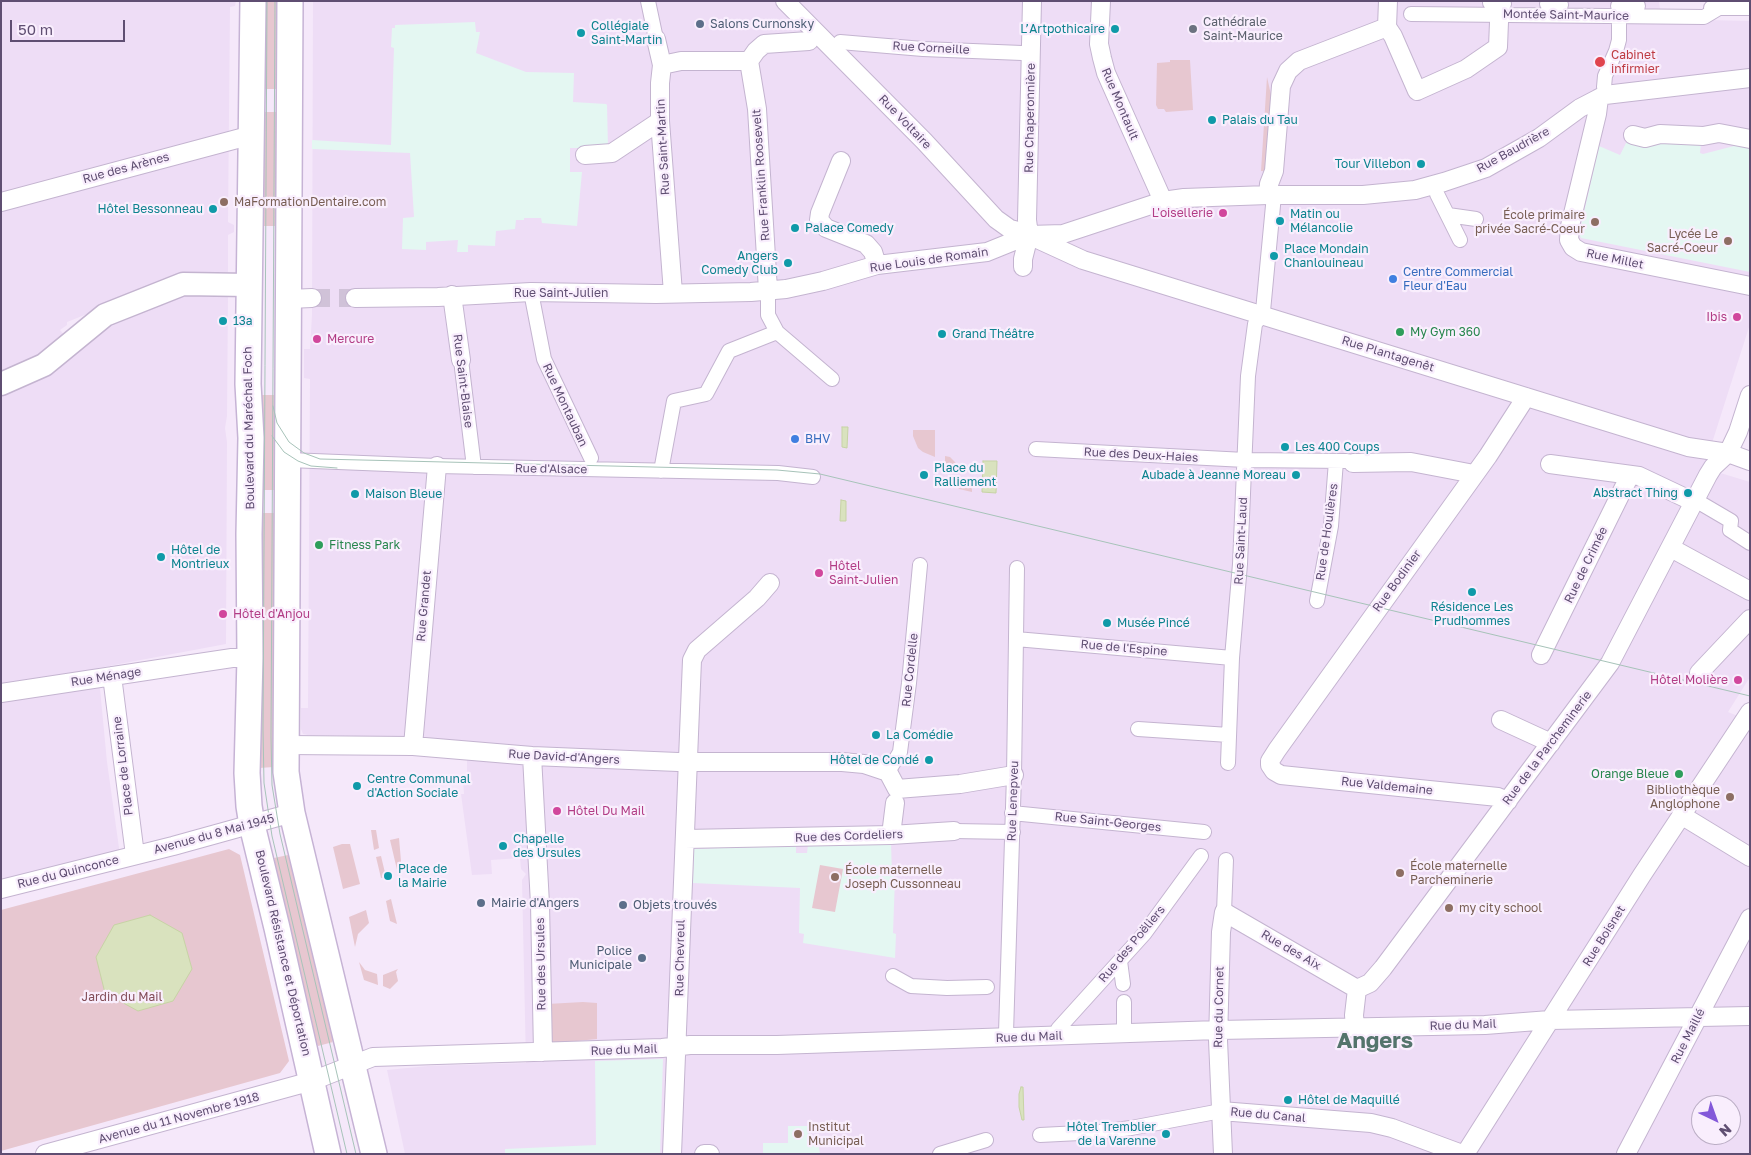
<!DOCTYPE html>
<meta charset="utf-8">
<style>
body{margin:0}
#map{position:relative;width:1751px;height:1155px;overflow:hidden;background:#f5e8fa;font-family:"Golos Text",sans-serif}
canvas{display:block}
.frame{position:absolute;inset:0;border:2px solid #5f4e72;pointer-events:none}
.north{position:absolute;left:1691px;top:1095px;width:50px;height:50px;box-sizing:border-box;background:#f9eefd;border:1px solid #bbaec5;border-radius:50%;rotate:138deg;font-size:14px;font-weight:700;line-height:20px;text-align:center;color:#5f4e72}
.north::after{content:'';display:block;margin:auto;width:18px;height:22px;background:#8358d9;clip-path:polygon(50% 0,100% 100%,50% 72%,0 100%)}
.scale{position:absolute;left:10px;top:20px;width:115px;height:22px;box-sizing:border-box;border:2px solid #5f4e72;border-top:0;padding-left:6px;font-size:15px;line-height:18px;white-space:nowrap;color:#5f4e72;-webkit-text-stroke:4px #f9eefd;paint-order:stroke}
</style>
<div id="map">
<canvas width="1751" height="1155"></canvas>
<div class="frame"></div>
<div class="north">N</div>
<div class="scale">50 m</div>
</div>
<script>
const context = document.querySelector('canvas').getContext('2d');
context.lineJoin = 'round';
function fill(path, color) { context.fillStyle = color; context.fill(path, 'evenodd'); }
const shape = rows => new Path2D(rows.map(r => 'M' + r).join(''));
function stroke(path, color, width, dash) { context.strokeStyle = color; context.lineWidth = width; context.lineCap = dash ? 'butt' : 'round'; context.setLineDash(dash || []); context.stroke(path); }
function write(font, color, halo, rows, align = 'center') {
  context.font = font + ' "Golos Text",sans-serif'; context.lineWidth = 4.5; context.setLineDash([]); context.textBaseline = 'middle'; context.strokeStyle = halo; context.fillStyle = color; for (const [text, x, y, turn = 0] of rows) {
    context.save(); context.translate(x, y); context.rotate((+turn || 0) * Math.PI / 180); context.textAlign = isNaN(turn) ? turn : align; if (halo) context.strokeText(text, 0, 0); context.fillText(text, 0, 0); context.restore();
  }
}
const residential = shape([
 [1,1,236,1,235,6,230,7,228,222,234,225,234,232,228,235,228,272,223,275,97,310,67,322,67,325,60,330,67,338,54,349,1,376],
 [313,1,1659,1,1661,19,1750,21,1750,324,1704,468,1750,482,1750,677,1728,712,1750,721,1750,1154,405,1154,387,1070,428,1066,526,1063,522,880,526,874,521,869,520,858,491,860,492,874,472,875,461,794,464,794,463,780,467,780,467,757,407,737,308,735,303,734,301,729,301,708,308,708,308,703,310,379,304,378,304,349,310,349,312,315],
 [1701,1105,1731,1105,1731,1135,1701,1135],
 [191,292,228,296,227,416,225,428,227,442,226,644,98,668,107,762,120,855,1,884,1,395,53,372,109,327]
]);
const education = shape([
 [475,22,476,32,480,32,476,53,526,72,574,73,573,102,606,104,607,105,608,148,570,148,570,172,582,172,577,226,542,223,541,218,524,218,524,220,516,220,515,229,496,231,495,246,468,245,468,252,457,252,458,240,426,242,426,250,402,249,403,218,414,217,410,153,312,149,312,140,391,145,394,48,391,47,392,28,395,28,395,25],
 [1656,140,1701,144,1700,153,1703,154,1738,145,1750,146,1750,272,1581,238,1579,234,1599,146,1620,155,1627,141],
 [891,842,892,876,894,876,895,878,893,933,896,934,895,958,803,943,804,934,799,933,800,888,693,883,694,849,796,845,796,853,807,853,808,845],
 [663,1059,660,1154,505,1154,505,1149,596,1145,595,1061],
 [788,1126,808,1126,809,1143,818,1142,820,1154,763,1154,763,1143,788,1143]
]);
const green = shape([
 [261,1,281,1,281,89,261,89],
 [1170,60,1190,60,1193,110,1166,112,1164,109,1158,109,1156,105,1157,63,1170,62],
 [1267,77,1273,104,1269,172,1261,171],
 [261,112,280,112,279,226,260,226],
 [259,395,278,395,278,490,258,490,261,400],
 [913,430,935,430,935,457,923,452,918,448,913,436],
 [945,456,950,457,956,463,957,466,957,474,945,473],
 [955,479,972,480,972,492,959,489,956,485],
 [258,513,278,513,274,767,259,768],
 [371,830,376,830,379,848,374,850],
 [399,838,402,873,398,874,390,840],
 [342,844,350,844,360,884,343,889,333,847],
 [229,849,240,855,289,1061,280,1073,1,1151,1,910],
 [288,855,289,857,292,856,336,1040,332,1041,333,1042,318,1046,317,1044,314,1045,271,861,275,860,274,858],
 [381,856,386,877,381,878,376,857],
 [820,865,843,869,835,912,812,908],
 [391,899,397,924,390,921,386,901],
 [366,910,369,923,358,934,355,947,349,917],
 [359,962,365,970,377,974,378,985,364,980],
 [398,969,396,972,398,981,390,989,383,986,383,975],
 [583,1002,597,1003,597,1039,547,1044,547,1004]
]);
const water = shape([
 [842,427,848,427,847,448,842,447,842,427],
 [983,461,997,461,996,493,982,492,983,461],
 [841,500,846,501,846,521,840,521,841,500],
 [150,915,182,933,192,969,173,1001,138,1011,105,993,96,957,114,925,150,915],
 [1021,1087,1023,1087,1024,1120,1022,1120,1019,1107,1019,1094,1021,1087]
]);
const minorTunnel = shape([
 [312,298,355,298]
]);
const pedestrian = shape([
 [648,1,656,39],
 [1490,3,1504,4],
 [1547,4,1561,5],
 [1618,6,1638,6],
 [1711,8,1750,8],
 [1411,14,1704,17,1719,8],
 [840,42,923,49,1022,53],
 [1604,87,1605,76,1616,51,1619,40,1619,16],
 [1437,194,1460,240],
 [1448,215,1476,219],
 [531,292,544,359,591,458],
 [768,298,768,315,777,332,832,379],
 [1263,311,1274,195],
 [461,360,474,467],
 [1036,449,1245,460,1347,461],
 [289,460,437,466,778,473,813,477],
 [661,471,674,401,706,394,729,351,777,332],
 [1702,504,1731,521,1730,530,1750,543],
 [1317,601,1331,526,1336,461],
 [1016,639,1232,658],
 [1138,729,1229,735],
 [1228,763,1232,658,1240,564,1248,376,1255,324,1258,320],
 [888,772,900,752,909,683,920,565],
 [1012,813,1204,832],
 [954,831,1013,832],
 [1224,912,1226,860],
 [1120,961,1123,984],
 [893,976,911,986,947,988,987,987],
 [1124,1002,1124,1027],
 [1058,1029,1144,934,1201,856],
 [1006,1033,1014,775,1017,568],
 [1040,1135,1100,1132,1131,1128,1221,1111],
 [940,1154,986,1140]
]);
const minor = shape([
 [785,1,924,141,996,219,1010,229,1022,232,1083,260,1688,447,1728,453,1750,461],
 [1101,1,1099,44,1102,58,1106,73,1163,201],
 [1388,1,1387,27,1393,36,1417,91,1466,69,1498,47,1499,22],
 [656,39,662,65,660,83,660,121,673,293],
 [749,61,757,109,768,290],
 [749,61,756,51,764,44,809,41],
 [662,65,681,61,749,61],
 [1599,98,1597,114,1570,226,1569,240,1573,247,1581,252,1611,258,1750,286],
 [1633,135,1645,138,1660,134,1703,136,1719,133,1750,139],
 [585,155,612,153,660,121],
 [841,161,820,213,819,220,826,228,866,244,873,252,877,265],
 [1268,195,1269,184,1274,171,1281,86,1288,71,1299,61,1387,27],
 [1,202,252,135],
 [1023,267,1023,259,1029,235,1027,220,1032,1],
 [452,295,461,360],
 [355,298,438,297,531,292,656,294,751,292,786,289,823,281,877,265,987,252,1029,235,1063,234,1163,201,1184,198,1268,195,1363,195,1415,190,1444,182,1486,168,1539,138,1580,108,1605,95,1750,78],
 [289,299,312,298],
 [1353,463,1411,462,1474,474],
 [1550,464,1639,476,1694,502],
 [1671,548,1750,591],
 [1541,655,1630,475],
 [1699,673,1750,619],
 [112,676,135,855],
 [1,693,192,664,232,658,250,658],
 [1501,720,1551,743],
 [286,745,413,746,532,756,678,762,842,762,864,764,888,772,897,789],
 [413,746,437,466],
 [532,756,540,904,543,1052],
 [897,789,960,784,1014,775],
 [1508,801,1498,797,1281,775,1274,771,1270,765,1270,761,1277,750,1488,456,1526,397],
 [1681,815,1750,857],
 [891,835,895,803],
 [685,839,891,835,954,831],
 [1,889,173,846,292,813],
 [1355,1028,1354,1015,1357,989,1370,983,1383,968,1610,663,1708,475,1713,467,1728,453,1738,432,1750,395],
 [1221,1111,1371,1123,1392,1128,1462,1154],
 [45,1154,312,1081,373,1057,662,1048,690,1045,777,1045,1218,1030,1485,1025,1550,1020,1750,1016],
 [672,1154,692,660,697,650,757,598,770,583],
 [704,1154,710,1154],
 [1223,1154,1218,1040,1221,932,1224,912,1357,989],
 [1465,1154,1642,875,1750,712],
 [1626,1154,1750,918]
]);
const tertiary = shape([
 [1,384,44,365,105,315,183,284,249,285]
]);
const secondary = shape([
 [253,1,248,384,251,438,249,534,250,658,247,773,249,806,252,825,277,928,328,1154],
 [290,1,286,772,292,813,374,1154]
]);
const tram = shape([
 [267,1,263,730,264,783,272,836,347,1154],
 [275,1,271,737,272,785,280,834,356,1154],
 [273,406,277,423,289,442,304,453,320,459,777,470,820,474,1750,696],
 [272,436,284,452,298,461,311,466,337,468]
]);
const markers = [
 [700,24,5,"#5c6f8a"],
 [1115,29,5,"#0f9aa8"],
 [1193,29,5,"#6b7280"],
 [581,33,5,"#0f9aa8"],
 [1600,62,6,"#e0444e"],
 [1212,120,5,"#0f9aa8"],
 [1421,164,5,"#0f9aa8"],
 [224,202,5,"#8d6e63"],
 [213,209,5,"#0f9aa8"],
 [1223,213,5,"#d1479c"],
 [1280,221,5,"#0f9aa8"],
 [1595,222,5,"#8d6e63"],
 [795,228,5,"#0f9aa8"],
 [1728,241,5,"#8d6e63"],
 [1274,256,5,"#0f9aa8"],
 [788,263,5,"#0f9aa8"],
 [1393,279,5,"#3f7fe0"],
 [1737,317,5,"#d1479c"],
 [223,321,5,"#0f9aa8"],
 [1400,332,5,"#2e9e5b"],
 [942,334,5,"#0f9aa8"],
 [317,339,5,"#d1479c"],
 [795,439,5,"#3f7fe0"],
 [1285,447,5,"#0f9aa8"],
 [924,475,5,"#0f9aa8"],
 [1296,475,5,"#0f9aa8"],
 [1688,493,5,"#0f9aa8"],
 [355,494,5,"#0f9aa8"],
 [319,545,5,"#2e9e5b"],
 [161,557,5,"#0f9aa8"],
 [819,573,5,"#d1479c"],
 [1472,592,5,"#0f9aa8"],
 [223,614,5,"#d1479c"],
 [1107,623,5,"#0f9aa8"],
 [1738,680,5,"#d1479c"],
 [876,735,5,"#0f9aa8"],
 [929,760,5,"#0f9aa8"],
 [1679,774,5,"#2e9e5b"],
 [357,786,5,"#0f9aa8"],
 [1730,797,5,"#8d6e63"],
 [557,811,5,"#d1479c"],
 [503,846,5,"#0f9aa8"],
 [1400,873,5,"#8d6e63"],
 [388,876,5,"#0f9aa8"],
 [835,877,5,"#8d6e63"],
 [481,903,5,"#5c6f8a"],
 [623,905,5,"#5c6f8a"],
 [1449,908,5,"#8d6e63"],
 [642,958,5,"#5c6f8a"],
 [1288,1100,5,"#0f9aa8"],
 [798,1134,5,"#8d6e63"],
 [1166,1134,5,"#0f9aa8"]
];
const streetNames = [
 ["Montée Saint-Maurice",1566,15,1],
 ["Rue Corneille",931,48,3],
 ["Rue Montault",1120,104,67],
 ["Rue Chaperonnière",1030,118,-89],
 ["Rue Voltaire",905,122,46],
 ["Rue Saint-Martin",663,147,-93],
 ["Rue Baudrière",1513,150,-29],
 ["Rue des Arènes",126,168,-15],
 ["Rue Franklin Roosevelt",761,175,-94],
 ["Rue Millet",1615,259,12],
 ["Rue Louis de Romain",929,260,-8],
 ["Rue Saint-Julien",561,293],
 ["Rue Plantagenêt",1388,354,17],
 ["Rue Saint-Blaise",463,381,83],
 ["Rue Montauban",565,405,65],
 ["Boulevard du Maréchal Foch",249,428,-91],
 ["Rue des Deux-Haies",1141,455,3],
 ["Rue d'Alsace",551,469,1],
 ["Rue de Houlières",1327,532,-82],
 ["Rue Saint-Laud",1241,541,-87],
 ["Rue de Crimée",1586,565,-64],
 ["Rue Bodinier",1397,581,-54],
 ["Rue Grandet",424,606,-85],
 ["Rue de l'Espine",1124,648,5],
 ["Rue Cordelle",910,670,-84],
 ["Rue Ménage",106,677,-9],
 ["Rue de la Parcheminerie",1547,748,-53],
 ["Rue David-d'Angers",564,757,3],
 ["Place de Lorraine",123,766,-97],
 ["Rue Valdemaine",1387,786,6],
 ["Rue Lenepveu",1013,801,-88],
 ["Rue Saint-Georges",1108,822,6],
 ["Avenue du 8 Mai 1945",214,834,-15],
 ["Rue des Cordeliers",849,836,-2],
 ["Rue du Quinconce",68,872,-14],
 ["Rue Boisnet",1604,936,-58],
 ["Rue des Poëliers",1132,944,-50],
 ["Rue des Aix",1291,950,30],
 ["Boulevard Résistance et Déportation",283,953,77],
 ["Rue Chevreul",680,958,-89],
 ["Rue des Ursules",541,964,-91],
 ["Rue du Cornet",1219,1007,-89],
 ["Rue du Mail",1463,1025,-2],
 ["Rue Maillé",1688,1036,-63],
 ["Rue du Mail",1029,1037,-2],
 ["Rue du Mail",624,1050,-2],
 ["Rue du Canal",1268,1115,5],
 ["Avenue du 11 Novembre 1918",179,1118,-15]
];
const worshipNames = [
 ["Cathédrale",1203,22],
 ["Saint-Maurice",1203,36]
];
const serviceNames = [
 ["Salons Curnonsky",710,24],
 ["Mairie d'Angers",491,903],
 ["Objets trouvés",633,905],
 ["Police",632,951,"right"],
 ["Municipale",632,965,"right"]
];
const cultureNames = [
 ["Collégiale",591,26],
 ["Saint-Martin",591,40],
 ["L’Artpothicaire",1105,29,"right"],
 ["Palais du Tau",1222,120],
 ["Tour Villebon",1411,164,"right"],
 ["Hôtel Bessonneau",203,209,"right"],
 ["Matin ou",1290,214],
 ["Mélancolie",1290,228],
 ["Palace Comedy",805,228],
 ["Place Mondain",1284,249],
 ["Chanlouineau",1284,263],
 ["Angers",778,256,"right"],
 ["Comedy Club",778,270,"right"],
 ["13a",233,321],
 ["Grand Théâtre",952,334],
 ["Les 400 Coups",1295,447],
 ["Place du",934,468],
 ["Ralliement",934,482],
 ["Aubade à Jeanne Moreau",1286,475,"right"],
 ["Abstract Thing",1678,493,"right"],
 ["Maison Bleue",365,494],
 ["Hôtel de",171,550],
 ["Montrieux",171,564],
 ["Résidence Les",1472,607,"center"],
 ["Prudhommes",1472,621,"center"],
 ["Musée Pincé",1117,623],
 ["La Comédie",886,735],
 ["Hôtel de Condé",919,760,"right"],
 ["Centre Communal",367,779],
 ["d'Action Sociale",367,793],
 ["Chapelle",513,839],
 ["des Ursules",513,853],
 ["Place de",398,869],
 ["la Mairie",398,883],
 ["Hôtel de Maquillé",1298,1100],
 ["Hôtel Tremblier",1156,1127,"right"],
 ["de la Varenne",1156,1141,"right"]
];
const healthNames = [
 ["Cabinet",1611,55],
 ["infirmier",1611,69]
];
const educationNames = [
 ["MaFormationDentaire.com",234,202],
 ["École primaire",1585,215,"right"],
 ["privée Sacré-Coeur",1585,229,"right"],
 ["Lycée Le",1718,234,"right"],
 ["Sacré-Coeur",1718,248,"right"],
 ["Bibliothèque",1720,790,"right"],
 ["Anglophone",1720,804,"right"],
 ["École maternelle",1410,866],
 ["Parcheminerie",1410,880],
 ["École maternelle",845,870],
 ["Joseph Cussonneau",845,884],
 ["my city school",1459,908],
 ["Institut",808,1127],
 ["Municipal",808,1141]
];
const hotelNames = [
 ["L'oisellerie",1213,213,"right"],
 ["Ibis",1727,317,"right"],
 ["Mercure",327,339],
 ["Hôtel",829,566],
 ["Saint-Julien",829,580],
 ["Hôtel d'Anjou",233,614],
 ["Hôtel Molière",1728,680,"right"],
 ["Hôtel Du Mail",567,811]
];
const shopNames = [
 ["Centre Commercial",1403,272],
 ["Fleur d'Eau",1403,286],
 ["BHV",805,439]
];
const leisureNames = [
 ["My Gym 360",1410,332],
 ["Fitness Park",329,545],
 ["Orange Bleue",1669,774,"right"]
];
const parkNames = [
 ["Jardin du Mail",122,997]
];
const townNames = [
 ["Angers",1375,1041]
];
fill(residential, '#eeddf6');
fill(education, '#e4f7f2');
fill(green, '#e7c7d0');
fill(water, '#d9e2be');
stroke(water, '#c7d3a5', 1);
stroke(minorTunnel, '#d0c2d8', 18, [18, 9]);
stroke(pedestrian, '#c4b4d0', 16);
stroke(minor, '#c4b4d0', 20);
stroke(tertiary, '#c4b4d0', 25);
stroke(secondary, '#c6b3d5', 28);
stroke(pedestrian, '#fff', 14);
stroke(minor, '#fff', 18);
stroke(tertiary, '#fff', 22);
stroke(secondary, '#fff', 25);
stroke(tram, '#a7c3b9', 1);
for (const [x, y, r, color] of markers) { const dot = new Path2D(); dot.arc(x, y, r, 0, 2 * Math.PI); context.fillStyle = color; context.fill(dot); stroke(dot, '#f9eefd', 2); }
write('12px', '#5f4e72', '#f9eefd', streetNames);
write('12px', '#5b616d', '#f9eefd', worshipNames, 'left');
write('12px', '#4e5e75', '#f9eefd', serviceNames, 'left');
write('12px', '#0d838f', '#f9eefd', cultureNames, 'left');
write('12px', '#be3a42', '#f9eefd', healthNames, 'left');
write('12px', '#785e54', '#f9eefd', educationNames, 'left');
write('12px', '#b23c85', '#f9eefd', hotelNames, 'left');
write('12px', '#366cbe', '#f9eefd', shopNames, 'left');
write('12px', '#27864d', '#f9eefd', leisureNames, 'left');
write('12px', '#824d57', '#f9eefd', parkNames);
write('bold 22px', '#54746c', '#f9eefd', townNames);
</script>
